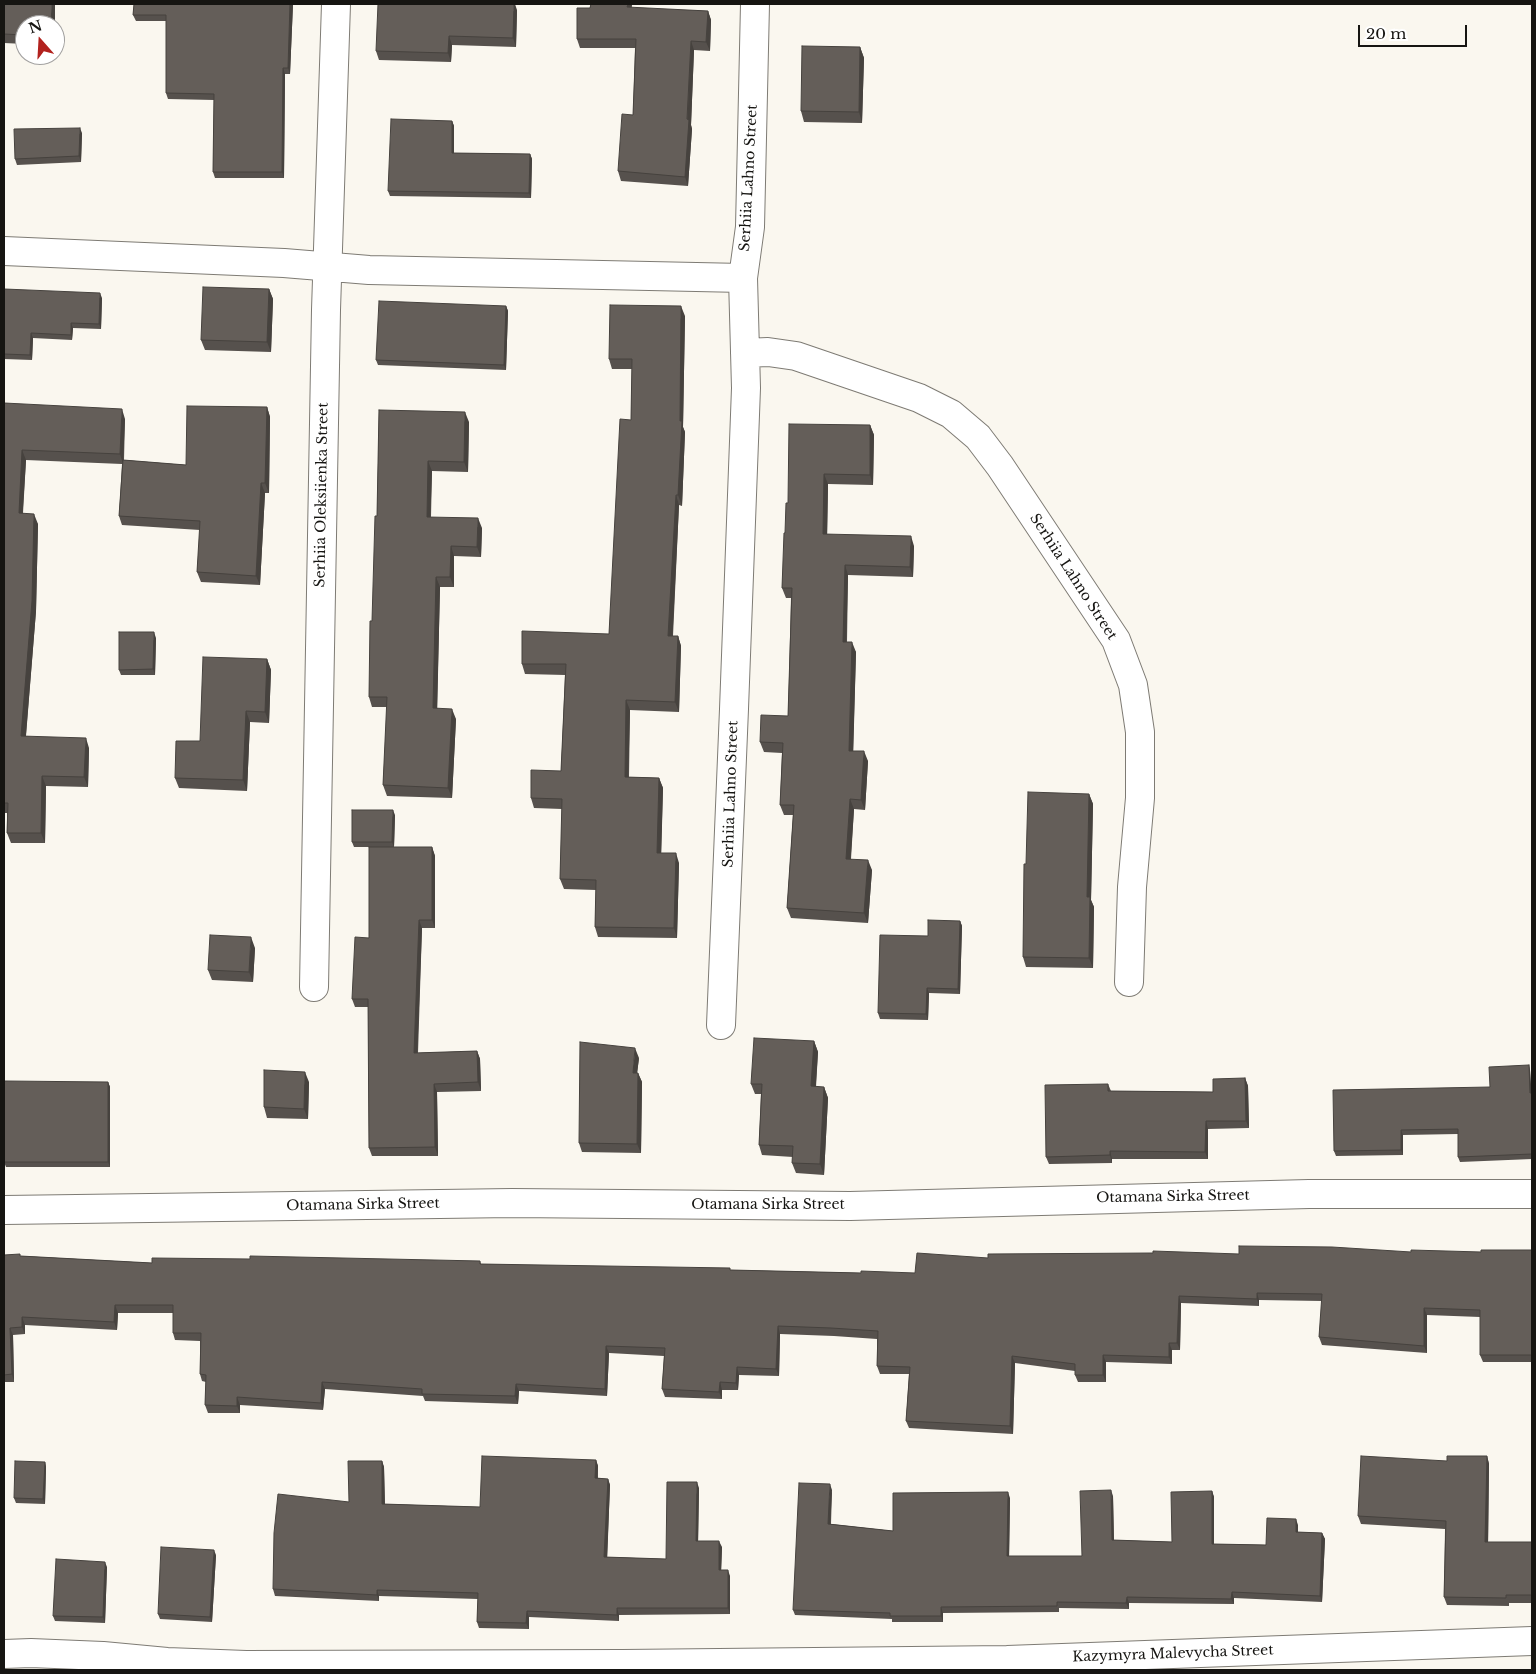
<!DOCTYPE html>
<style>
body{margin:0}
#map{position:relative;width:1536px;height:1674px;overflow:hidden;background:#faf7ef;font-family:"Libre Baskerville",serif}
canvas{display:block}
.frame{position:absolute;inset:0;border:5px solid #161512;pointer-events:none}
.north{position:absolute;left:15px;top:15px;width:50px;height:50px;box-sizing:border-box;background:#fff;border:1px solid #a2a1a0;border-radius:50%;rotate:341deg;font-size:14px;font-weight:700;line-height:20px;text-align:center;color:#161512}
.north::after{content:'';display:block;margin:auto;width:18px;height:22px;background:#b2221e;clip-path:polygon(50% 0,100% 100%,50% 72%,0 100%)}
.scale{position:absolute;left:1358px;top:25px;width:109px;height:22px;box-sizing:border-box;border:2px solid #161512;border-top:0;padding-left:6px;font-size:15px;line-height:18px;white-space:nowrap;color:#161512;-webkit-text-stroke:4px #fff;paint-order:stroke}
</style>
<div id="map">
<canvas width="1536" height="1674"></canvas>
<div class="frame"></div>
<div class="north">N</div>
<div class="scale">20 m</div>
</div>
<script>
const context = document.querySelector('canvas').getContext('2d');
context.lineJoin = 'round';
const shape = rows => new Path2D(rows.map(r => 'M' + r).join(''));
function stroke(path, color, width, dash) { context.strokeStyle = color; context.lineWidth = width; context.lineCap = dash ? 'butt' : 'round'; context.setLineDash(dash || []); context.stroke(path); }
function fill(path, color) { context.fillStyle = color; context.fill(path, 'evenodd'); }
function write(font, color, halo, rows, align = 'center') {
  context.font = font + ' "Libre Baskerville",serif'; context.lineWidth = 5; context.setLineDash([]); context.textBaseline = 'middle'; context.strokeStyle = halo; context.fillStyle = color; for (const [text, x, y, turn = 0] of rows) {
    context.save(); context.translate(x, y); context.rotate((+turn || 0) * Math.PI / 180); context.textAlign = isNaN(turn) ? turn : align; if (halo) context.strokeText(text, 0, 0); context.fillText(text, 0, 0); context.restore();
  }
}
const minor = shape([
 [4,251,284,263,369,270,743,278],
 [745,353,768,352,796,356,919,398,951,414,978,437,1000,466,1116,640,1133,685,1140,732,1140,798,1132,887,1129,982],
 [314,987,326,310,336,4],
 [721,1025,734,709,746,388,743,278,750,227,755,4],
 [4,1210,512,1203,850,1206,1309,1194,1532,1194],
 [4,1654,31,1653,103,1656,167,1662,246,1665,623,1664,1007,1660,1532,1641]
]);
const wall = shape([
 [4,4,25,25,25,44,4,43],
 [134,4,293,4,290,74,285,74,284,178,215,178,213,172,214,100,168,99,166,93,166,21,136,21,133,15],
 [591,4,632,4,631,8,708,11,711,20,710,51,694,50,691,125,692,129,688,186,621,181,618,171,633,115,635,48,580,48,577,39,590,8],
 [517,10,516,47,452,45,451,62,379,60,376,51],
 [860,47,864,58,862,123,804,122,801,111],
 [452,121,454,126,454,153,530,154,532,159,531,198,390,196,388,191],
 [82,133,81,162,17,165,15,159],
 [4,289,102,298,101,329,73,328,72,340,33,338,32,360,4,359],
 [269,289,273,299,271,352,205,350,201,340],
 [506,306,508,311,506,370,378,365,376,360],
 [685,316,683,427,685,432,682,506,679,505,673,636,678,636,681,646,679,712,630,710,629,777,659,778,663,788,661,853,679,863,677,938,598,937,595,927,596,890,564,889,560,879,562,809,534,808,531,798,561,771,565,675,525,674,522,664,609,634,631,420,632,369,612,369,609,359],
 [4,403,125,419,124,460,186,465,267,407,270,417,269,493,265,493,260,585,201,582,197,572,200,530,122,525,119,516,122,464,26,460,23,513,38,524,36,611,26,736,89,748,88,787,46,786,45,843,11,843,7,833,7,813,4,813],
 [379,410,469,422,468,472,432,471,431,517,482,528,481,557,454,556,454,587,440,587,437,708,456,719,452,798,387,796,383,785,387,707,372,707,369,697,377,516],
 [870,425,874,435,873,485,828,484,827,534,914,546,913,577,848,575,847,642,856,652,853,751,868,761,865,810,854,809,851,859,872,870,868,923,791,918,787,908,793,815,784,815,780,805,782,753,764,752,760,742,788,716,791,598,786,598,782,588,788,503],
 [156,638,155,675,121,675,119,670],
 [267,659,271,670,269,723,250,722,247,791,179,788,175,778,200,741],
 [1089,794,1093,804,1091,900,1094,907,1093,968,1026,967,1023,957,1026,864],
 [395,815,394,847,354,847,352,842],
 [432,847,435,856,435,928,422,928,418,1053,477,1051,480,1059,481,1091,437,1092,438,1156,372,1156,369,1148,368,1007,355,1007,352,999,369,938],
 [960,921,962,926,960,994,929,993,928,1020,880,1019,878,1013,928,936],
 [255,948,253,982,212,980,208,970],
 [814,1041,818,1052,816,1087,824,1087,828,1098,824,1175,796,1173,792,1163,793,1157,762,1155,759,1145,761,1094,755,1094,751,1084],
 [639,1058,637,1073,638,1073,642,1082,641,1153,582,1152,579,1143],
 [1529,1065,1530,1070,1531,1093,1532,1093,1532,1159,1460,1162,1458,1157,1458,1134,1403,1135,1403,1155,1336,1156,1334,1151,1490,1087],
 [1245,1078,1248,1086,1249,1128,1208,1129,1208,1159,1112,1159,1112,1163,1049,1164,1046,1157,1108,1084,1111,1091,1213,1092],
 [108,1082,110,1087,110,1167,6,1167,4,1162],
 [309,1082,308,1119,267,1118,264,1107],
 [1532,1250,1532,1362,1483,1362,1480,1355,1480,1317,1427,1315,1427,1353,1322,1345,1319,1337,1322,1301,1259,1300,1259,1306,1181,1303,1180,1350,1172,1350,1172,1364,1106,1362,1106,1382,1078,1382,1075,1375,1075,1371,1015,1363,1013,1434,909,1428,906,1421,909,1374,880,1374,877,1366,877,1339,834,1336,780,1334,779,1376,739,1375,738,1390,722,1390,722,1399,665,1397,662,1389,664,1356,609,1353,607,1396,519,1391,518,1404,425,1401,423,1396,325,1389,323,1410,240,1405,240,1413,208,1413,205,1405,206,1382,202,1381,200,1374,200,1341,175,1340,173,1333,173,1313,118,1313,117,1330,25,1325,25,1334,13,1335,14,1382,4,1382,4,1255,152,1263,480,1261,481,1264,861,1273,915,1273,988,1258,1411,1252,1481,1252],
 [1487,1456,1489,1464,1488,1542,1532,1542,1532,1603,1509,1603,1509,1606,1447,1605,1444,1597,1445,1529,1361,1524,1358,1516,1447,1461],
 [596,1460,598,1466,598,1478,608,1479,610,1485,607,1557,666,1559,699,1488,698,1541,722,1547,721,1570,730,1576,730,1614,619,1615,619,1621,529,1617,529,1629,479,1628,477,1622,478,1599,379,1596,379,1601,275,1596,273,1589,349,1502,382,1461,384,1467,385,1504,480,1507],
 [45,1462,46,1467,45,1504,16,1503,14,1498],
 [832,1490,831,1524,893,1531,1010,1498,1009,1556,1082,1556,1113,1496,1114,1540,1172,1542,1212,1491,1214,1497,1214,1544,1266,1545,1298,1525,1298,1532,1322,1533,1325,1539,1322,1602,1234,1598,1234,1604,1129,1603,1129,1609,1059,1608,1059,1612,943,1613,943,1622,892,1622,892,1619,795,1615,793,1610],
 [216,1555,212,1622,160,1619,158,1614],
 [107,1567,105,1623,55,1621,53,1616]
]);
const shadedWall = shape([
 [52,4,55,4,55,25,51,25],
 [290,4,293,4,290,74,288,68],
 [514,4,515,4,517,10,516,47,513,38],
 [628,4,632,4,631,17,627,7],
 [708,11,711,20,710,51,706,42],
 [449,36,452,45,451,62,448,53],
 [691,41,694,50,691,125,692,129,688,186,685,177],
 [860,47,864,58,862,123,859,112],
 [283,68,285,74,284,178,282,172],
 [452,121,454,126,454,158,452,153],
 [80,128,82,133,81,162,79,156],
 [530,154,532,159,531,198,529,193],
 [269,289,273,299,271,352,267,342],
 [100,293,102,298,101,329,99,324],
 [506,306,508,311,506,370,504,365],
 [681,306,685,316,683,427,685,432,682,506,678,495],
 [71,323,73,328,72,340,71,335],
 [31,333,33,338,32,360,30,355],
 [267,407,270,417,269,493,265,483],
 [122,409,125,419,123,464,120,454],
 [465,412,469,422,468,472,464,462],
 [870,425,874,435,873,485,870,475],
 [22,450,26,460,22,523,19,513],
 [428,461,432,471,430,527,427,517],
 [824,474,828,484,827,544,823,534],
 [261,483,265,493,260,585,256,576],
 [676,495,679,505,672,646,668,636],
 [34,514,38,524,36,611,25,746,21,736],
 [478,518,482,528,481,557,477,547],
 [911,536,914,546,913,577,910,567],
 [451,546,454,556,454,587,450,577],
 [845,565,848,575,846,652,843,642],
 [436,577,440,587,437,718,433,708],
 [154,632,156,638,155,675,153,669],
 [678,636,681,646,679,712,675,702],
 [852,642,856,652,853,761,849,751],
 [267,659,271,670,269,723,265,712],
 [626,700,630,710,628,787,625,777],
 [452,709,456,719,452,798,448,788],
 [246,711,250,722,247,791,243,780],
 [86,738,89,748,88,787,84,777],
 [864,751,868,761,865,810,861,800],
 [42,776,46,786,45,843,41,833],
 [659,778,663,788,661,863,657,853],
 [1089,794,1093,804,1091,900,1094,907,1093,968,1089,958,1087,897],
 [850,799,854,809,850,868,846,859],
 [393,810,395,815,394,847,392,842],
 [432,847,435,856,435,928,432,920],
 [676,853,679,863,677,938,674,928],
 [868,860,872,870,868,923,864,913],
 [419,920,422,928,417,1061,414,1053],
 [960,921,962,926,960,994,958,989],
 [251,937,255,948,253,982,249,972],
 [927,988,929,993,928,1020,926,1014],
 [814,1041,818,1052,815,1097,811,1086],
 [635,1048,639,1058,636,1082,633,1073],
 [477,1051,480,1059,481,1091,478,1082],
 [1529,1065,1530,1070,1532,1099,1530,1093],
 [305,1072,309,1082,308,1119,304,1109],
 [638,1073,642,1082,641,1153,637,1144],
 [1245,1078,1248,1086,1249,1128,1246,1121],
 [108,1082,110,1087,110,1167,108,1162],
 [434,1084,437,1092,438,1156,435,1147],
 [824,1087,828,1098,824,1175,820,1164],
 [1206,1121,1208,1129,1208,1159,1205,1152],
 [1401,1130,1403,1135,1403,1155,1401,1150],
 [1110,1151,1112,1159,1112,1163,1110,1155],
 [1257,1293,1259,1300,1259,1306,1257,1299],
 [1179,1296,1181,1303,1180,1350,1177,1343],
 [115,1305,118,1313,117,1330,114,1322],
 [1424,1308,1427,1315,1427,1353,1424,1346],
 [22,1317,25,1325,25,1334,22,1327],
 [778,1326,780,1334,779,1376,776,1369],
 [10,1328,13,1335,14,1382,12,1374],
 [1169,1343,1172,1350,1172,1364,1169,1357],
 [606,1346,609,1353,607,1396,605,1389],
 [1103,1355,1106,1362,1106,1382,1103,1375],
 [1012,1356,1015,1363,1013,1434,1010,1426],
 [737,1367,739,1375,738,1390,736,1383],
 [322,1382,325,1389,323,1410,321,1403],
 [720,1382,722,1390,722,1399,719,1392],
 [516,1384,519,1391,518,1404,515,1396],
 [237,1397,240,1405,240,1413,237,1406],
 [1487,1456,1489,1464,1488,1550,1485,1542],
 [596,1460,598,1466,597,1484,595,1478],
 [382,1461,384,1467,385,1511,382,1504],
 [45,1462,46,1467,45,1504,43,1499],
 [608,1479,610,1485,607,1563,604,1557],
 [697,1482,699,1488,698,1547,696,1541],
 [830,1484,832,1490,830,1530,828,1524],
 [1111,1490,1113,1496,1114,1546,1112,1540],
 [1212,1491,1214,1497,1214,1550,1212,1544],
 [1008,1492,1010,1498,1009,1562,1007,1556],
 [1296,1519,1298,1525,1298,1538,1296,1532],
 [1322,1533,1325,1539,1322,1602,1320,1596],
 [719,1541,722,1547,721,1576,719,1570],
 [214,1550,216,1555,212,1622,210,1617],
 [105,1562,107,1567,105,1623,103,1617],
 [728,1570,730,1576,730,1614,728,1608],
 [377,1590,379,1596,379,1601,377,1595],
 [1232,1592,1234,1598,1234,1604,1231,1599],
 [1127,1597,1129,1603,1129,1609,1126,1603],
 [941,1607,943,1613,943,1622,941,1616],
 [617,1608,619,1615,619,1621,617,1615],
 [527,1611,529,1617,529,1629,526,1623]
]);
const building = shape([
 [4,4,52,4,51,25,25,25,25,35,4,34,4,4],
 [134,4,290,4,288,68,283,68,282,172,213,172,214,94,166,93,166,15,133,15,134,4],
 [378,4,514,4,513,38,449,36,448,53,376,51,378,4],
 [591,4,628,4,627,7,708,11,706,42,691,41,687,119,689,120,685,177,618,171,622,114,633,115,636,39,577,39,577,8,590,8,591,4],
 [802,46,860,47,859,112,801,111,802,46],
 [391,119,452,121,452,153,530,154,529,193,388,191,391,119],
 [80,128,79,156,15,159,14,129,80,128],
 [203,287,269,289,267,342,201,340,203,287],
 [4,289,100,293,99,324,71,323,71,335,31,333,30,355,4,354,4,289],
 [379,301,506,306,504,365,376,360,379,301],
 [610,305,681,306,680,421,682,421,678,495,676,495,668,636,678,636,675,702,626,700,625,777,659,778,657,853,676,853,674,928,595,927,596,880,560,879,562,799,531,798,531,770,561,771,566,664,522,664,522,631,609,634,620,419,631,420,632,359,609,359,610,305],
 [4,403,122,409,120,454,22,450,19,513,34,514,32,601,21,736,86,738,84,777,42,776,41,833,7,833,8,803,4,803,4,403],
 [187,406,267,407,265,483,261,483,256,576,197,572,200,521,119,516,123,460,186,465,187,406],
 [379,410,465,412,464,462,428,461,427,517,478,518,477,547,451,546,450,577,436,577,433,708,452,709,448,788,383,785,387,697,369,697,370,621,372,621,375,516,377,516,379,410],
 [789,424,870,425,870,475,824,474,823,534,911,536,910,567,845,565,843,642,852,642,849,751,864,751,861,800,850,799,846,859,868,860,864,913,787,908,794,805,780,805,783,743,760,742,761,715,788,716,792,588,782,588,784,533,785,533,786,503,788,503,789,424],
 [119,632,154,632,153,669,119,670,119,632],
 [203,657,267,659,265,712,246,711,243,780,175,778,176,741,200,741,203,657],
 [1028,792,1089,794,1087,897,1090,897,1089,958,1023,957,1024,864,1026,864,1028,792],
 [352,810,393,810,392,842,352,842,352,810],
 [369,847,432,847,432,920,419,920,414,1053,477,1051,478,1082,434,1084,435,1147,369,1148,368,999,352,999,355,937,369,938,369,847],
 [928,920,960,921,958,989,927,988,926,1014,878,1013,880,935,928,936,928,920],
 [210,935,251,937,249,972,208,970,210,935],
 [754,1038,814,1041,811,1086,824,1087,820,1164,792,1163,793,1146,759,1145,762,1084,751,1084,754,1038],
 [580,1042,635,1048,633,1073,638,1073,637,1144,579,1143,580,1042],
 [1529,1065,1530,1093,1532,1093,1532,1154,1458,1157,1458,1129,1401,1130,1401,1150,1334,1151,1333,1090,1490,1087,1489,1067,1529,1065],
 [264,1070,305,1072,304,1109,264,1107,264,1070],
 [1245,1078,1246,1121,1206,1121,1205,1152,1110,1151,1110,1155,1046,1157,1045,1085,1108,1084,1108,1091,1213,1092,1213,1079,1245,1078],
 [4,1081,108,1082,108,1162,4,1162,4,1081],
 [1239,1246,1332,1247,1411,1252,1411,1250,1481,1252,1481,1250,1532,1250,1532,1355,1480,1355,1480,1310,1424,1308,1424,1346,1319,1337,1322,1294,1257,1293,1257,1299,1179,1296,1177,1343,1169,1343,1169,1357,1103,1355,1103,1375,1075,1375,1075,1364,1012,1356,1010,1426,906,1421,910,1367,877,1366,878,1331,831,1328,778,1326,776,1369,737,1367,736,1383,720,1382,719,1392,662,1389,665,1348,606,1346,605,1389,516,1384,515,1396,422,1394,422,1389,322,1382,321,1403,237,1397,237,1406,205,1405,206,1375,200,1374,201,1333,173,1333,173,1305,115,1305,114,1322,22,1317,22,1327,10,1328,12,1374,4,1375,4,1255,20,1254,20,1256,152,1263,152,1258,250,1259,250,1256,480,1261,480,1264,730,1268,730,1270,861,1273,861,1271,915,1273,917,1253,988,1258,988,1254,1153,1253,1153,1251,1239,1254,1239,1246],
 [482,1456,596,1460,595,1478,608,1479,604,1557,666,1559,667,1482,697,1482,696,1541,719,1541,719,1570,728,1570,728,1608,617,1608,617,1615,527,1611,526,1623,477,1622,478,1593,377,1590,377,1595,273,1589,274,1533,278,1494,349,1502,348,1461,382,1461,382,1504,480,1507,482,1456],
 [1361,1456,1447,1461,1447,1456,1487,1456,1485,1542,1532,1542,1532,1595,1506,1595,1506,1598,1444,1597,1446,1521,1358,1516,1361,1456],
 [15,1461,45,1462,43,1499,14,1498,15,1461],
 [799,1483,830,1484,828,1524,893,1531,893,1493,1008,1492,1007,1556,1082,1556,1080,1491,1111,1490,1112,1540,1172,1542,1171,1492,1212,1491,1212,1544,1266,1545,1267,1518,1296,1519,1296,1532,1322,1533,1320,1596,1232,1592,1231,1599,1127,1597,1126,1603,1057,1602,1057,1606,941,1607,941,1616,890,1616,890,1613,793,1610,799,1483],
 [161,1547,214,1550,210,1617,158,1614,161,1547],
 [56,1559,105,1562,103,1617,53,1616,56,1559]
]);
const streetNames = [
 ["Serhiia Lahno Street",749,178,-87],
 ["Serhiia Oleksiienka Street",322,495,-89],
 ["Serhiia Lahno Street",1073,577,57],
 ["Serhiia Lahno Street",731,794,-88],
 ["Otamana Sirka Street",1173,1197,-1],
 ["Otamana Sirka Street",363,1205,-1],
 ["Otamana Sirka Street",768,1205],
 ["Kazymyra Malevycha Street",1173,1654,-2]
];
stroke(minor, '#7e7b74', 30);
stroke(minor, '#fff', 28);
fill(wall, '#56514d');
fill(shadedWall, '#46423e');
fill(building, '#645e59');
stroke(building, '#46423e', 1);
write('14px', '#161512', '#fff', streetNames);
</script>
